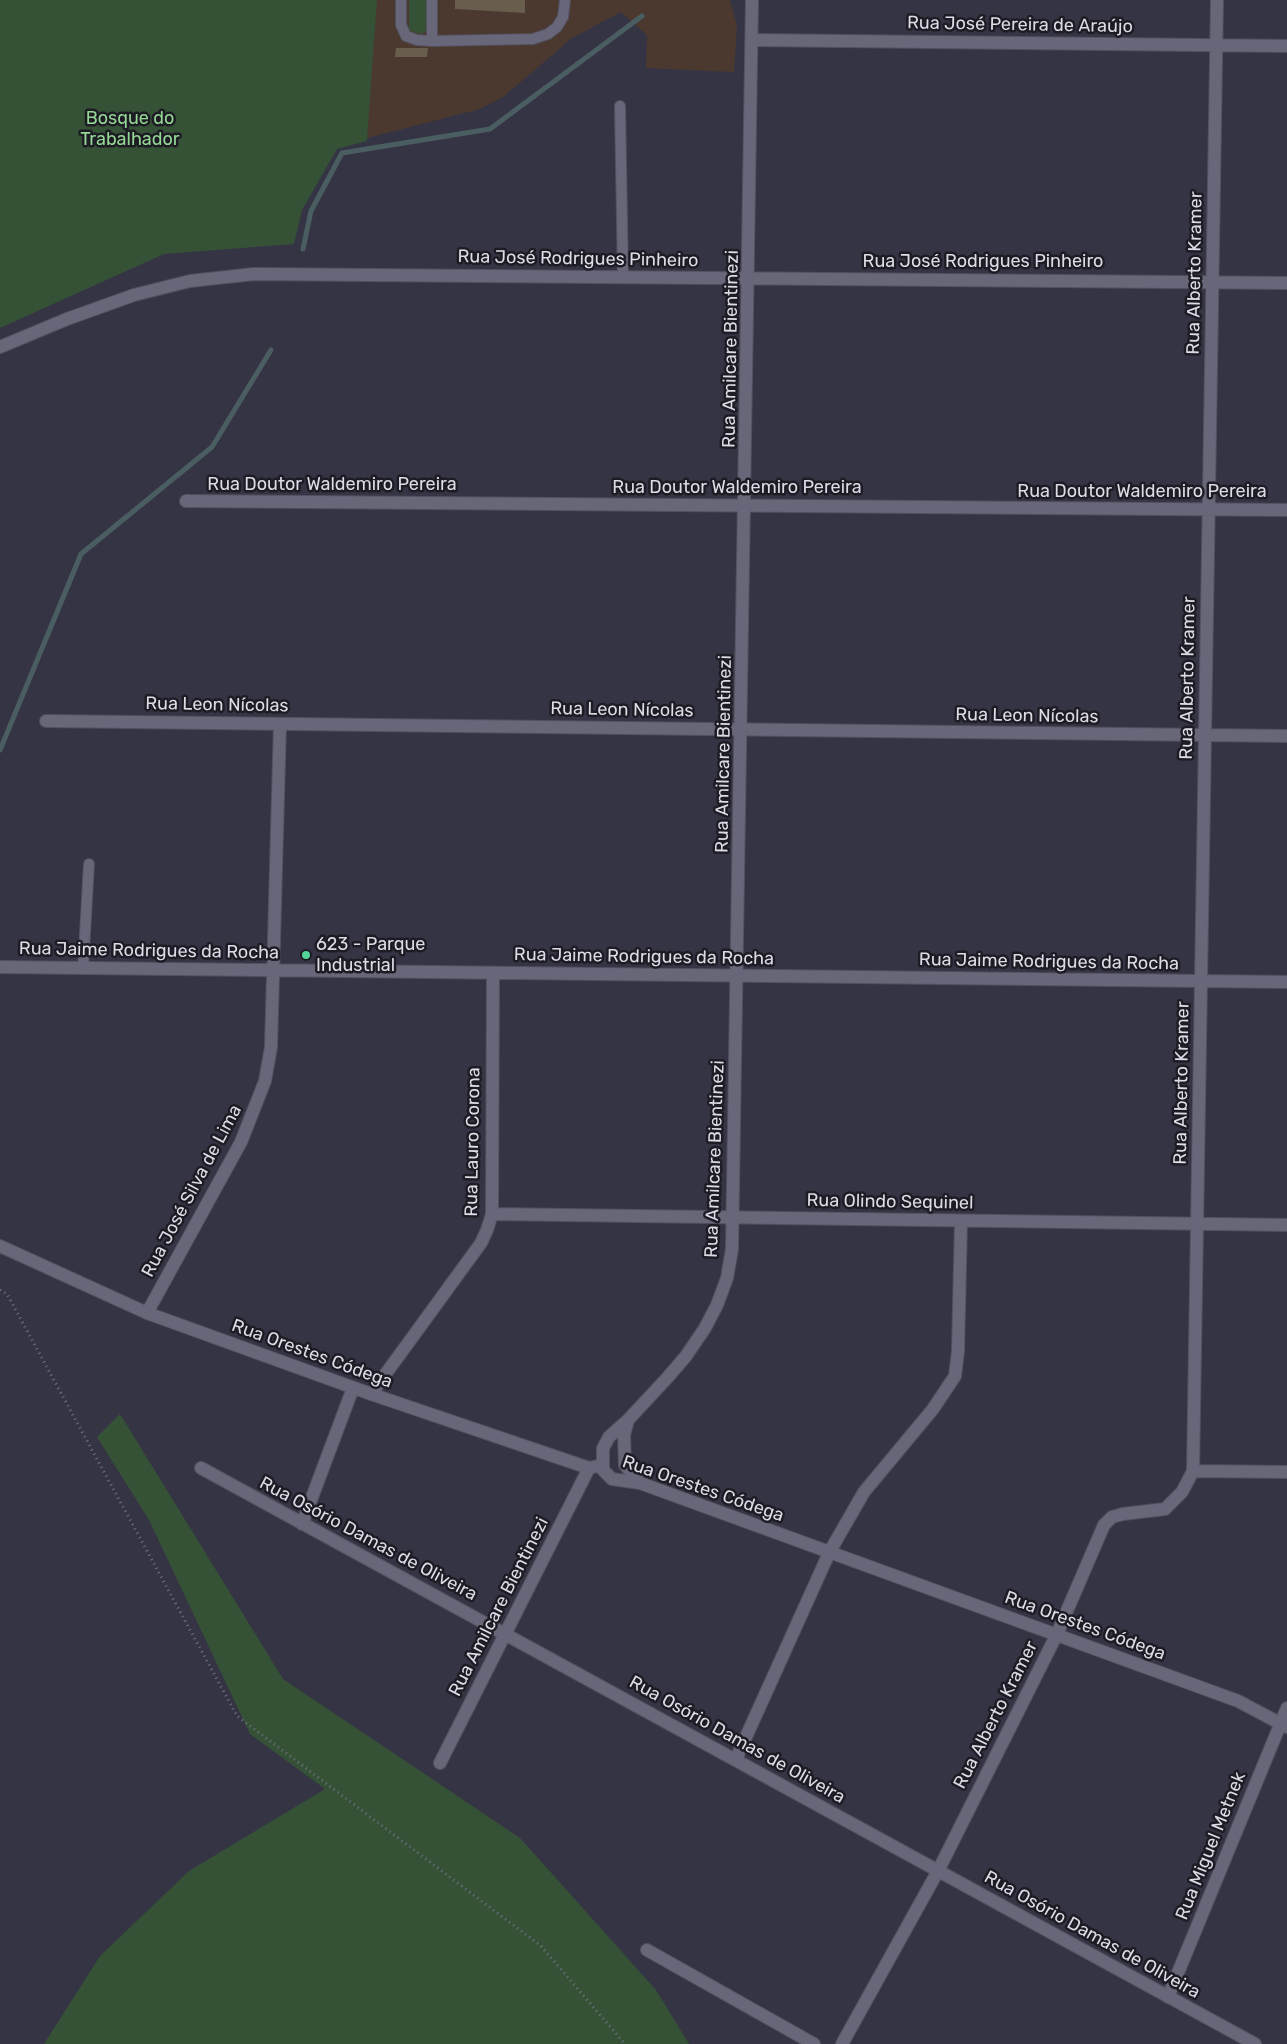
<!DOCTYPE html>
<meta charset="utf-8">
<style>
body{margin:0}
canvas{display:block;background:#353444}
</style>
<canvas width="1287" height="2044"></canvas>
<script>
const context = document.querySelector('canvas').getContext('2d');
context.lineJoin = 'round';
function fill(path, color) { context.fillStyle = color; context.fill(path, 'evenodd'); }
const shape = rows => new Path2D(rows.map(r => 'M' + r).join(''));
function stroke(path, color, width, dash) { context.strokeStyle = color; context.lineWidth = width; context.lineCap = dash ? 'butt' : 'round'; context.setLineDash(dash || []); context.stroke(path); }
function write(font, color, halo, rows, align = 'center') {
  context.font = font + ' Rubik,sans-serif'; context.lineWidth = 5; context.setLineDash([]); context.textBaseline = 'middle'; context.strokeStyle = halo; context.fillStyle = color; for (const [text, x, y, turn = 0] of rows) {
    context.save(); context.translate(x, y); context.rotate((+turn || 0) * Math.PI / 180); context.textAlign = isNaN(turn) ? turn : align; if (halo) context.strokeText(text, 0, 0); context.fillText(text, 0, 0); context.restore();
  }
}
const education = shape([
 [376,0,730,0,737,26,734,72,646,68,647,35,621,12,572,38,503,97,480,109,367,138]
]);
const green = shape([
 [0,0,377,0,367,141,337,149,302,210,294,244,164,254,0,328],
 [409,0,427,0,427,30,422,34,409,30],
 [120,1414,283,1679,520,1838,656,1990,689,2044,44,2044,100,1956,189,1871,325,1789,250,1734,149,1520,97,1437]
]);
const stream = shape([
 [303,249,311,211,342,153,490,129,642,16],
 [0,750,81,554,212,447,271,350]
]);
const building = shape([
 [455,0,525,0,525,13,455,9],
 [396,48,428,48,427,57,395,57]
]);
const path = shape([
 [0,1290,7,1294,237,1716,541,1946,625,2044]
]);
const service = shape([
 [401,0,401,25,406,36,417,40,432,41,533,39,548,34,557,27,563,17,565,0],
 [432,41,432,0],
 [620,106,623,277],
 [83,968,89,864]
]);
const minor = shape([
 [753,40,1287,46],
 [186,501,1287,510],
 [46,721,1287,736],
 [0,967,1287,982],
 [492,1214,1287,1225],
 [0,1246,147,1313,371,1394,589,1468,602,1465],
 [147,1313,241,1142,265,1081,271,1047,280,724],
 [371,1394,481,1243,487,1230,492,1214,493,973],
 [201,1468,1255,2044],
 [1193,1471,1287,1472],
 [302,1524,353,1388],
 [736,1759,830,1551,864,1492,933,1409,955,1376,958,1351,961,1221],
 [440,1763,589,1468],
 [647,1950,814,2044],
 [1168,1997,1287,1708],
 [842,2044,938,1871,1057,1634,1104,1525,1112,1517,1123,1514,1165,1509,1182,1492,1193,1471,1217,0]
]);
const secondary = shape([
 [752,0,732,1249,727,1278,717,1305,705,1328,686,1356,668,1377,628,1420,609,1437,603,1448,603,1470,612,1479,640,1483,1238,1701,1287,1727],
 [0,347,67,319,134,295,190,281,254,274,1287,283],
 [628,1420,624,1435,625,1465,640,1483]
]);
const markers = [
 [306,955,5,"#52d397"]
];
const streetNames = [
 ["Rua José Pereira de Araújo",1020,25,1],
 ["Rua José Rodrigues Pinheiro",578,259,1],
 ["Rua José Rodrigues Pinheiro",983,262],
 ["Rua Alberto Kramer",1195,273,-89],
 ["Rua Amilcare Bientinezi",731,349,-89],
 ["Rua Doutor Waldemiro Pereira",332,485],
 ["Rua Doutor Waldemiro Pereira",737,488],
 ["Rua Doutor Waldemiro Pereira",1142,492],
 ["Rua Alberto Kramer",1188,678,-89],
 ["Rua Leon Nícolas",217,705,1],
 ["Rua Leon Nícolas",622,710,1],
 ["Rua Leon Nícolas",1027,716,1],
 ["Rua Amilcare Bientinezi",724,754,-89],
 ["Rua Jaime Rodrigues da Rocha",149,951,1],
 ["Rua Jaime Rodrigues da Rocha",644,957,1],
 ["Rua Jaime Rodrigues da Rocha",1049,962,1],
 ["Rua Alberto Kramer",1182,1083,-89],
 ["Rua Lauro Corona",473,1142,-89],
 ["Rua Amilcare Bientinezi",715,1159,-88],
 ["Rua José Silva de Lima",192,1191,-62],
 ["Rua Olindo Sequinel",890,1202,1],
 ["Rua Orestes Códega",312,1354,20],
 ["Rua Orestes Códega",703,1489,19],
 ["Rua Osório Damas de Oliveira",368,1539,28],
 ["Rua Amilcare Bientinezi",499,1607,-63],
 ["Rua Orestes Códega",1085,1626,20],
 ["Rua Alberto Kramer",996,1715,-63],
 ["Rua Osório Damas de Oliveira",737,1740,29],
 ["Rua Miguel Metnek",1211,1846,-68],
 ["Rua Osório Damas de Oliveira",1092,1935,29]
];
const parkNames = [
 ["Bosque do",130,119],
 ["Trabalhador",130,140]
];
const poiNames = [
 ["623 - Parque",316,945],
 ["Industrial",316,966]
];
fill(education, '#4b392f');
fill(green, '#355136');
stroke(stream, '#4a5e62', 5);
fill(building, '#695d4d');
stroke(service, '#52515f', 12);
stroke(minor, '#52515f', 14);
stroke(secondary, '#52515f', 14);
stroke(path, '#737280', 3, [1, 4]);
stroke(service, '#686679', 10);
stroke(minor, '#686679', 12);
stroke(secondary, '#686679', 12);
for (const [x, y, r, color] of markers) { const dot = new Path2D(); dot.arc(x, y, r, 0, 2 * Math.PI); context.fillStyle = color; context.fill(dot); stroke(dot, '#1d1c24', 2); }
write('18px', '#dcdbe6', '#1d1c24', streetNames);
write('18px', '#94d794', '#1d1c24', parkNames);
write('18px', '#dcdbe6', '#1d1c24', poiNames, 'left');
</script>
